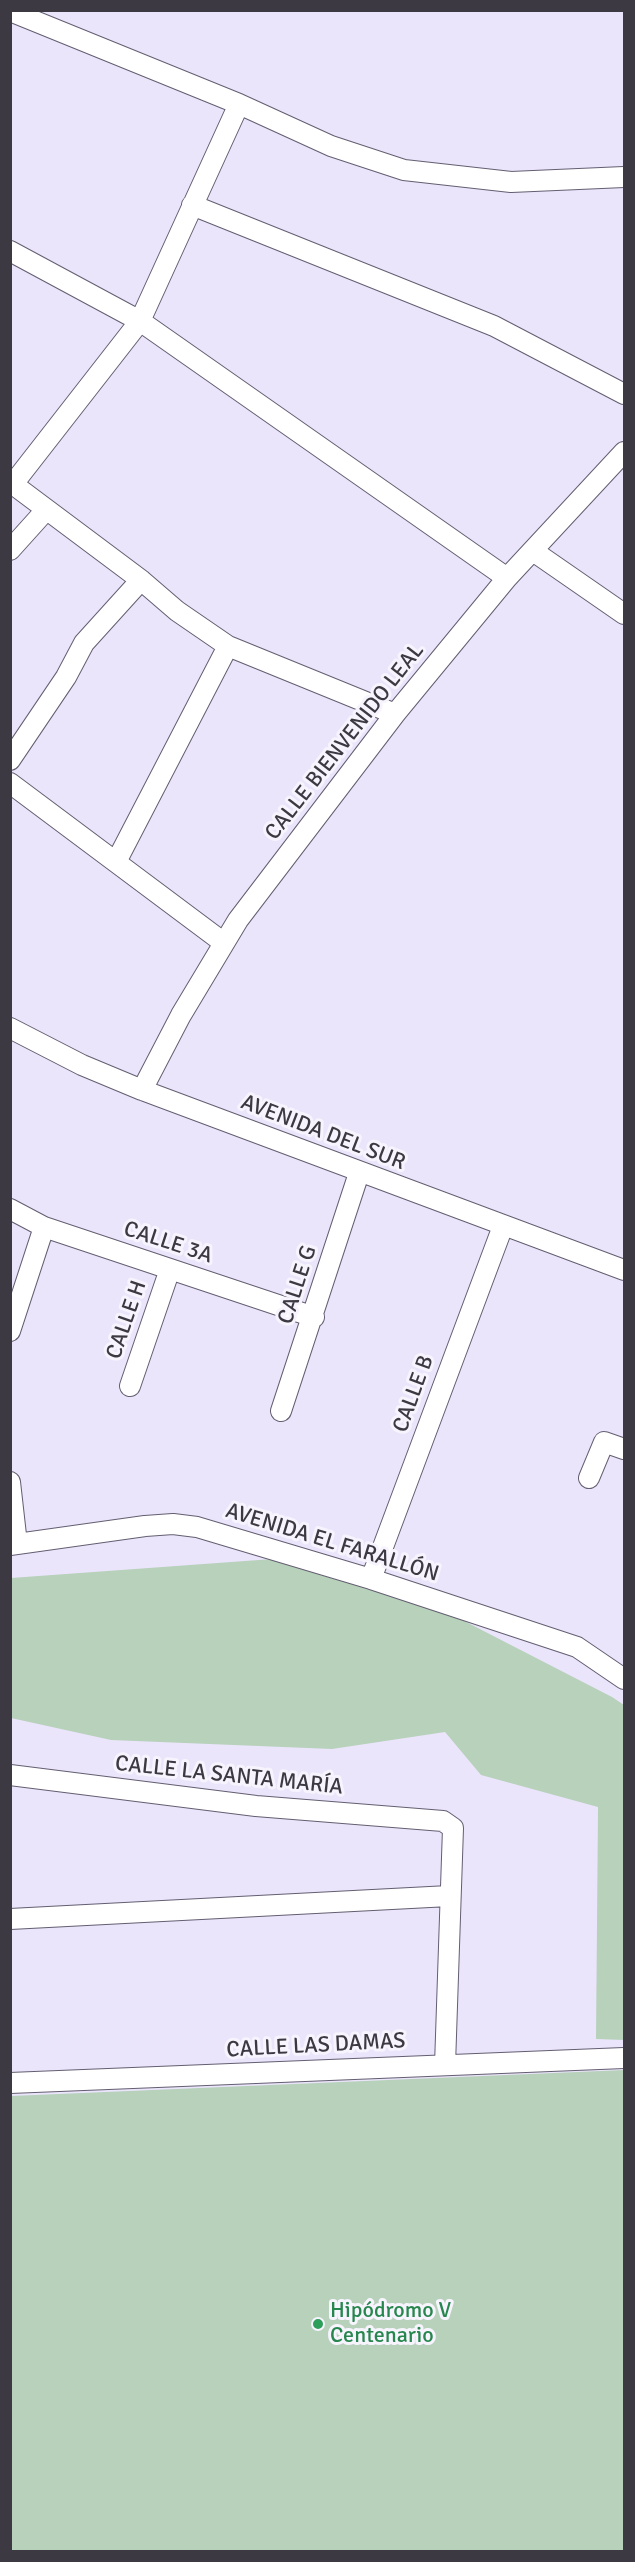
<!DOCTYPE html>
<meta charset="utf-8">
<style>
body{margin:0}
#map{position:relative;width:635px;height:2562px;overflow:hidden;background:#ebe5fb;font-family:Signika,sans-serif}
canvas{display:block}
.frame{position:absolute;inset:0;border:12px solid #3c3942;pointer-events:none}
</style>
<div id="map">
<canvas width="635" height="2562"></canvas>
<div class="frame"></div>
</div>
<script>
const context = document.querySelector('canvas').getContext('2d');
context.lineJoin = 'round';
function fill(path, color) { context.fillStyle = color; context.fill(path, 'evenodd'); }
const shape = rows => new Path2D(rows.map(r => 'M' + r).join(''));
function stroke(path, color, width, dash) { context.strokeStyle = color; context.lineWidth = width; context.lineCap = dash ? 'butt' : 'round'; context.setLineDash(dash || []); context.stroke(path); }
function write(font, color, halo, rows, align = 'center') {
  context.font = font + ' Signika,sans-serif'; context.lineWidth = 6; context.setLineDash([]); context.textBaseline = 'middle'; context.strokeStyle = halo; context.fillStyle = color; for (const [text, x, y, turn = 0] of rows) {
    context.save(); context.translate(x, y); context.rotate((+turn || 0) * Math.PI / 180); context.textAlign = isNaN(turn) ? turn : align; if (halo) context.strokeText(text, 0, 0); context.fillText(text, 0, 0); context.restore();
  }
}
const green = shape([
 [300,1557,402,1589,612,1697,624,1705,624,2040,596,2039,598,1807,481,1775,445,1732,332,1749,111,1740,11,1718,11,1578],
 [624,2070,624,2551,11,2551,11,2096]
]);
const street = shape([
 [10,11,239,104,331,146,404,170,511,182,624,177],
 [192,205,494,326,624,394],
 [10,251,140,321,507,578],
 [10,482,141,580,177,611,228,646,395,714],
 [13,484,140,321,239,104],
 [10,550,46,510],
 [533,551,624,614],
 [10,760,66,677,84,643,141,580],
 [10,783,224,943],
 [116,862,228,646],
 [10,1028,82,1065,142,1090,624,1270],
 [142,1090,181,1015,238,920,395,714,507,578,624,452],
 [10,1209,44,1227,314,1317],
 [10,1331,44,1227],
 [130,1386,170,1269],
 [281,1411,359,1173],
 [589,1478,604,1442,624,1449],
 [10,1482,17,1544],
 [10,1545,145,1526,173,1524,197,1527,371,1579,577,1647,624,1679],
 [371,1579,503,1226],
 [10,1775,256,1806,443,1821,453,1828,445,2065],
 [10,1919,449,1896],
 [10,2083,624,2058]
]);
const markers = [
 [318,2324,6,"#2e9e5b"]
];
const streetNames = [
 ["CALLE BIENVENIDO LEAL",345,742,-52],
 ["AVENIDA DEL SUR",323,1133,21],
 ["CALLE 3A",168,1243,18],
 ["CALLE G",298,1285,-72],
 ["CALLE H",127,1320,-71],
 ["CALLE B",414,1394,-70],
 ["AVENIDA EL FARALLÓN",332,1543,17],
 ["CALLE LA SANTA MARÍA",229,1776,6],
 ["CALLE LAS DAMAS",316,2046,-3]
];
const leisureNames = [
 ["Hipódromo V",330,2311],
 ["Centenario",330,2336]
];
fill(green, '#b7d1bb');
stroke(street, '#645e71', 22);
stroke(street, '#fff', 20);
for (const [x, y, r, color] of markers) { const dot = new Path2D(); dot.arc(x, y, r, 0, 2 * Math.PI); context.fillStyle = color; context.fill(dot); stroke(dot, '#f7f4fe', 2); }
write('22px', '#3c3942', '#f7f4fe', streetNames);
write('22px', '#27864d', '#f7f4fe', leisureNames, 'left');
</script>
